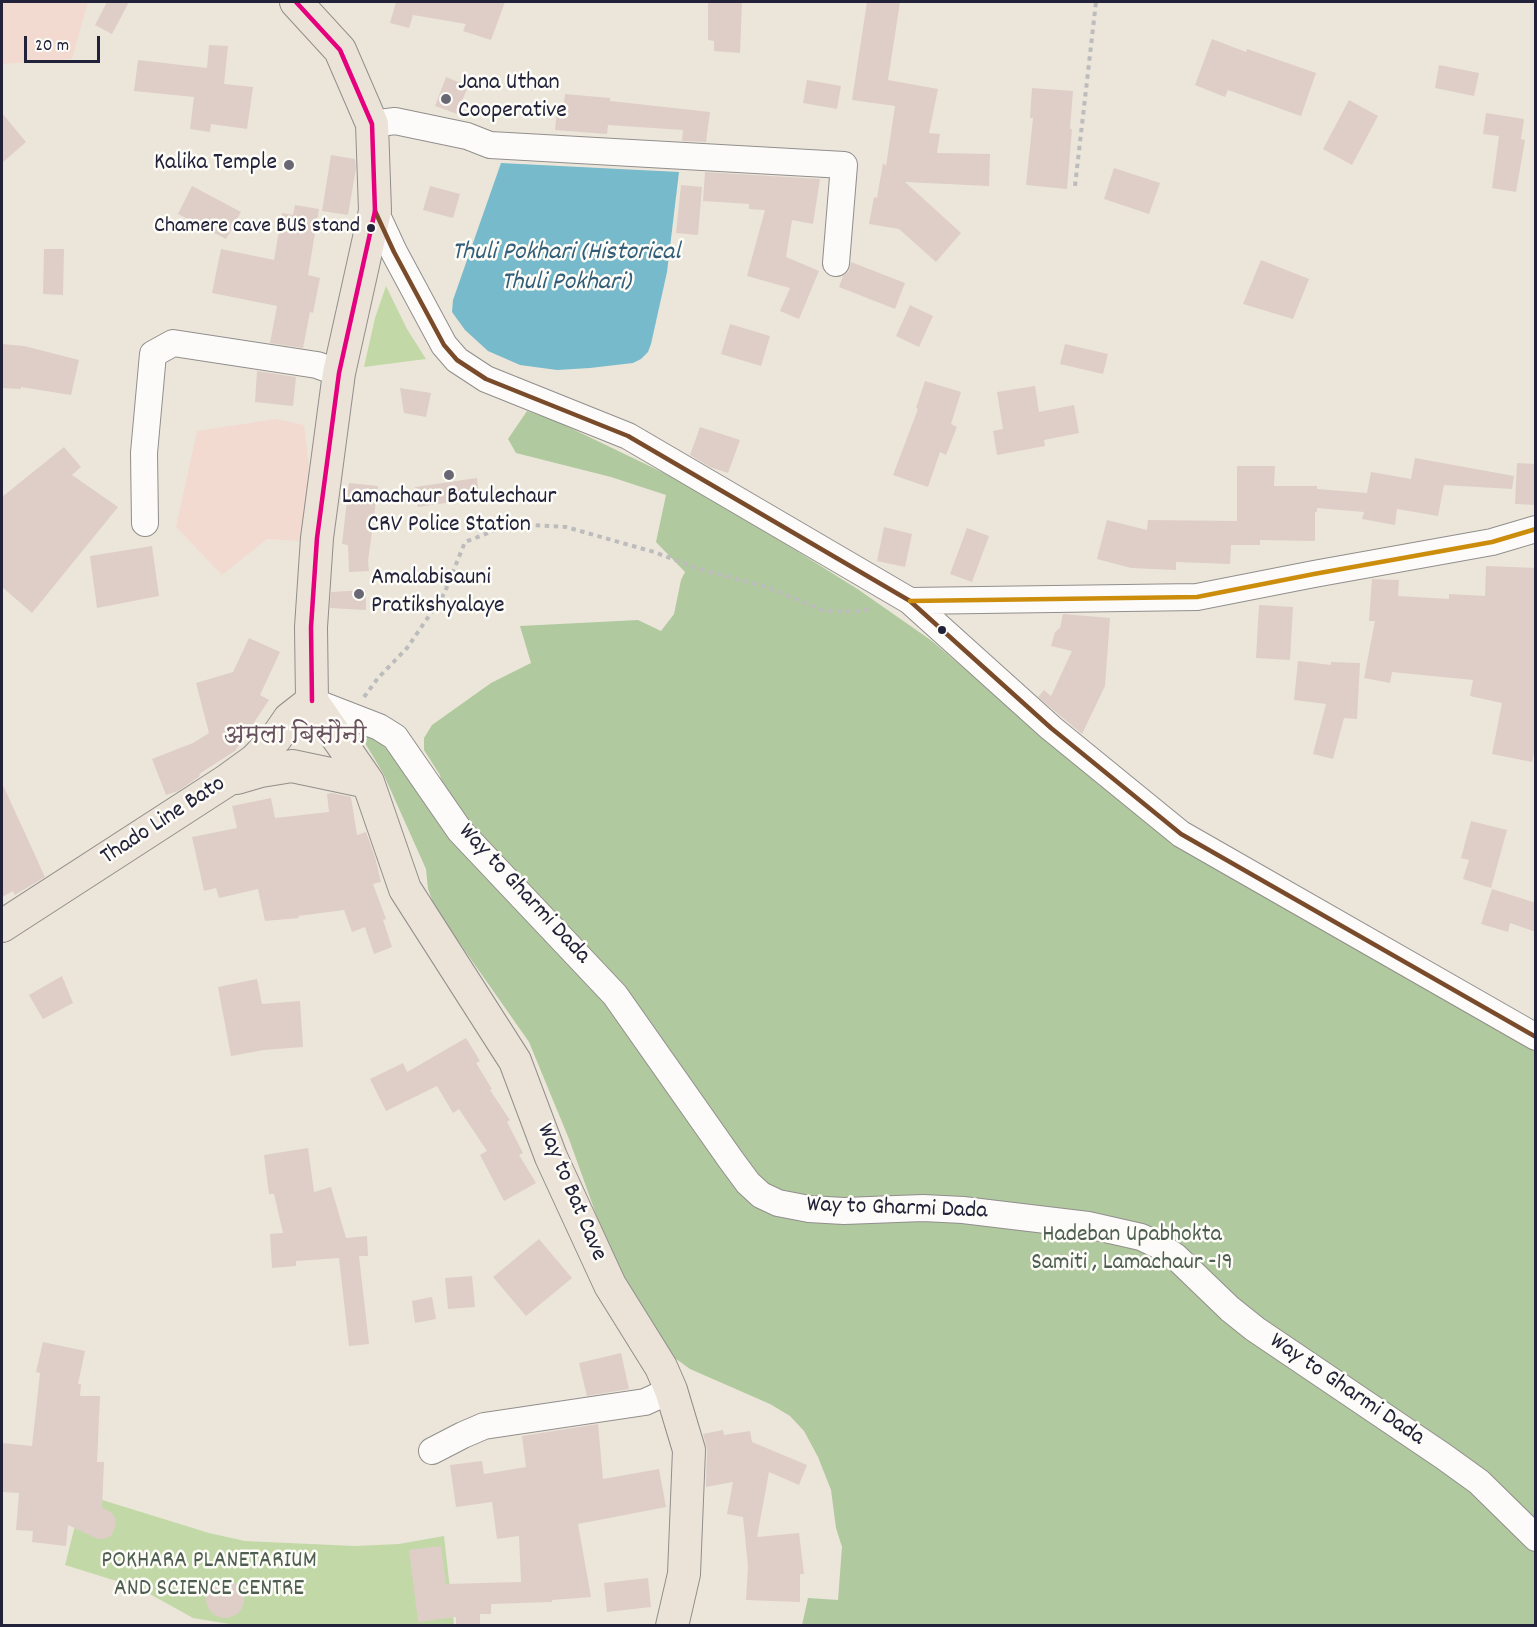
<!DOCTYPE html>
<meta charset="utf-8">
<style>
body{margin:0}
#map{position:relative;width:1537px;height:1627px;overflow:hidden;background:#ece6da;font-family:Dekko,sans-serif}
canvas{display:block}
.frame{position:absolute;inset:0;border:3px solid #22223b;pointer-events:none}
.scale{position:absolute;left:24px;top:36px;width:76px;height:27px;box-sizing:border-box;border:3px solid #22223b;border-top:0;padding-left:8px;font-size:18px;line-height:21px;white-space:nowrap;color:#22223b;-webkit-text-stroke:4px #fdfcf7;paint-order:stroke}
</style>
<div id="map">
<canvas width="1537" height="1627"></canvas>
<div class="frame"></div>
<div class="scale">20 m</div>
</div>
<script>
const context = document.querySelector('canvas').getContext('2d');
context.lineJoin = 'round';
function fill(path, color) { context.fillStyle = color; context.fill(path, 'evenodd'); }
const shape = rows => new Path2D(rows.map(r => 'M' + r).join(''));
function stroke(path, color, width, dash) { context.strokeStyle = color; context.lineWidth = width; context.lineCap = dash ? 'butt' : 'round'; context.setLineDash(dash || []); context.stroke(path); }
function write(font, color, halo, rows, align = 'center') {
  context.font = font + ' Dekko,"Playpen Sans Deva",sans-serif'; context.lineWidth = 5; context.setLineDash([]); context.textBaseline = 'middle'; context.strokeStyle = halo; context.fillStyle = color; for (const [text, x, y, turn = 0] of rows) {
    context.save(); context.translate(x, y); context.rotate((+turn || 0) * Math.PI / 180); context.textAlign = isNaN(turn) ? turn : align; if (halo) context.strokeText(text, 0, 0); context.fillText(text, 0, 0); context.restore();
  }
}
const built = shape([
 [2,2,88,2,72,59,2,64],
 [276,419,304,425,310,475,301,541,267,539,222,575,176,527,197,431]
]);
const green = shape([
 [386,286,407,329,426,359,364,367,375,318],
 [83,1494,209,1533,245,1541,355,1546,399,1544,444,1536,454,1625,235,1625,193,1618,139,1588,65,1565]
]);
const forest = shape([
 [527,411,558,422,716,498,781,541,859,590,932,641,1119,800,1179,848,1447,998,1535,1052,1535,1625,802,1625,808,1598,838,1600,842,1547,836,1528,831,1490,818,1457,804,1431,790,1416,770,1404,690,1369,672,1356,647,1325,611,1256,569,1139,529,1042,435,908,428,889,426,869,383,773,359,733,370,733,381,742,441,821,445,803,440,775,424,750,424,738,432,725,491,683,531,663,520,626,638,620,661,631,674,614,681,580,685,572,656,542,666,495,611,477,516,453,508,439]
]);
const water = shape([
 [501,163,679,172,667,272,651,344,648,352,641,359,633,363,590,368,557,370,520,365,488,351,465,330,452,312,453,300]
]);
const building = shape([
 [107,2,129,2,112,34,95,25],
 [396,2,505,2,491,40,463,31,466,24,413,15,409,28,390,23],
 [708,2,742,2,740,53,714,51,714,41,708,40],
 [867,2,900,2,888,80,938,89,929,133,940,134,937,153,990,154,989,186,905,182,961,233,936,262,899,229,869,224,874,197,877,198,883,163,886,166,895,106,852,100],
 [1212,39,1246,52,1247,49,1316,73,1301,116,1228,90,1225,97,1195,85],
 [209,45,228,46,224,84,253,87,247,129,211,124,210,132,190,129,194,97,134,91,138,60,207,68],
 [1439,65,1479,73,1474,96,1435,88],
 [446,77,468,86,457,114,435,106],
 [807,80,841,86,837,109,803,103],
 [1032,88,1073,91,1070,129,1072,129,1067,189,1026,185,1033,118,1030,118],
 [565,94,610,98,610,101,710,112,706,142,682,141,683,130,608,125,607,134,555,130,557,110,563,111],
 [1349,100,1378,116,1352,165,1323,149],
 [2,113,26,142,2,163],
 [1486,113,1524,119,1521,139,1525,140,1516,192,1492,188,1499,136,1483,134],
 [331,155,355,159,356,168,348,215,322,211],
 [1114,168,1160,183,1149,214,1104,199],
 [705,172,820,179,813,224,792,220,786,257,819,271,799,319,780,311,790,288,747,276,765,210,749,209,749,204,703,201],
 [681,185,702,187,698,235,676,233],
 [192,186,241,212,226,239,178,214],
 [430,186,460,194,453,218,423,210],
 [295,205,319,209,308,275,320,278,313,313,310,312,303,348,270,343,277,306,212,293,221,249,274,260,282,213,293,215],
 [44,249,64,249,63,295,43,294],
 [1261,260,1309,279,1293,319,1243,304],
 [851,262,905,283,895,309,839,287,843,276,849,271],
 [910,305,933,316,919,347,896,336],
 [730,324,770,336,761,366,721,354],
 [2,344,24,346,79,360,71,395,21,387,21,389,2,388],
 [1065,344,1108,354,1103,374,1060,364],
 [257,371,296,377,293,406,255,402],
 [925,381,961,392,951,424,957,427,946,455,940,452,928,487,893,475,918,409,916,408],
 [1035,386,1039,412,1074,405,1079,433,1044,440,1045,446,997,455,993,431,1003,429,997,392],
 [400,388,431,393,426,417,404,413],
 [700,427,740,440,728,473,710,467,690,455],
 [64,447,81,467,72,475,118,507,32,613,2,587,2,497],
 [1415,458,1514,476,1512,489,1444,485,1438,516,1397,509,1395,525,1362,519,1364,512,1317,508,1317,512,1315,512,1315,541,1260,540,1260,545,1231,545,1230,564,1176,562,1176,570,1131,568,1097,559,1107,520,1147,530,1148,520,1237,521,1237,466,1275,466,1274,486,1317,486,1317,489,1367,493,1371,472,1411,479],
 [1517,463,1536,464,1536,505,1515,504],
 [477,478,479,498,418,507,415,487],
 [349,483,378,486,368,561,369,571,349,572,348,545,342,544],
 [884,527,912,534,905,567,877,561],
 [967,528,989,536,972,582,950,574],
 [152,546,159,596,97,608,90,556],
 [1486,566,1536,568,1536,744,1532,762,1492,754,1502,703,1470,696,1473,680,1392,672,1390,683,1364,678,1375,621,1369,621,1372,579,1399,580,1398,596,1449,599,1449,594,1485,596],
 [366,590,366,610,330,608,331,592],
 [1259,605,1293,607,1290,660,1256,658],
 [1063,614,1110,618,1105,686,1082,734,1038,697,1044,690,1051,696,1072,651,1051,646,1055,632,1060,628],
 [249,638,280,652,260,695,269,700,235,751,199,774,200,776,178,791,166,795,152,759,193,743,209,733,196,683,233,672],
 [1298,661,1331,665,1331,662,1360,663,1357,719,1344,718,1333,759,1313,754,1326,704,1294,700],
 [2,783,45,877,15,895,13,891,2,897],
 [332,793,351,797,357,835,366,832,375,857,381,882,373,884,386,919,383,920,392,947,374,954,365,927,352,932,344,910,298,916,299,918,265,921,258,889,219,898,216,888,204,891,192,837,237,828,232,806,271,798,275,818,329,812,327,794],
 [1471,821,1507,830,1491,888,1463,879,1469,860,1461,858],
 [1492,889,1536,903,1536,932,1510,923,1508,932,1481,924],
 [62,976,73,1003,43,1019,29,995],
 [257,979,262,1004,300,1001,303,1047,264,1050,231,1056,218,987],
 [466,1038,480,1061,476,1063,492,1089,490,1090,510,1120,507,1122,523,1153,519,1155,536,1183,504,1201,480,1155,487,1151,459,1109,453,1113,437,1086,386,1111,370,1079,403,1063,407,1072],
 [308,1148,314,1192,331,1187,346,1238,367,1236,368,1256,359,1256,369,1344,349,1346,339,1258,296,1261,296,1266,272,1268,270,1234,283,1233,274,1194,269,1194,264,1155],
 [539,1239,572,1278,526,1316,493,1277],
 [472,1276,475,1307,448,1309,445,1278],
 [432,1297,436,1319,415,1323,412,1301],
 [43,1342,85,1351,78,1384,81,1384,80,1396,100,1396,97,1462,104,1462,102,1508,111,1512,115,1518,116,1525,111,1536,104,1539,98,1539,68,1525,66,1546,32,1542,33,1531,16,1530,19,1493,2,1492,2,1443,32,1446,40,1373,36,1372],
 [621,1353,629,1389,587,1396,579,1363],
 [598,1424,603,1479,659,1469,666,1507,578,1524,591,1597,552,1600,552,1602,491,1604,491,1614,480,1614,480,1626,456,1626,456,1617,418,1622,409,1550,441,1546,446,1584,521,1582,519,1536,497,1539,492,1502,456,1507,450,1465,482,1461,484,1474,526,1467,522,1436],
 [723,1430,724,1435,750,1431,752,1442,807,1465,799,1485,769,1472,757,1537,799,1533,804,1574,800,1574,800,1602,746,1600,748,1566,743,1517,727,1514,733,1482,706,1487,706,1483,707,1450,703,1434],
 [648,1578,651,1607,607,1612,604,1583],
 '206 1599a19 19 0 1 1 38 0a19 19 0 1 1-38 0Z'
]);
const path = shape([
 [1075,186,1096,2],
 [364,697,378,678,407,648,444,594,465,542,511,524,566,527,654,552,699,569,767,587,824,611,859,611,871,609]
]);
const minor = shape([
 [372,124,395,121,467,136,490,145,844,165,836,263],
 [375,211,394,252,444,345,457,360,486,379,628,436,910,601,1051,728,1181,834,1536,1037],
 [145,523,144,453,153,354,173,343,317,365,339,373],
 [910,601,1197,597,1314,574,1492,542,1536,529],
 [312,701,379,727,395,737,460,831,615,995,731,1160,748,1183,761,1195,778,1203,809,1209,844,1211,923,1208,963,1210,1088,1225,1141,1237,1160,1246,1176,1257,1230,1309,1255,1329,1443,1456,1479,1482,1536,1538],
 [432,1451,463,1435,484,1426,645,1402,671,1390]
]);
const major = shape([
 [296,2,340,50,372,124,375,211,339,373,317,538,311,627,312,701],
 [312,701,368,782,405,889,515,1061,551,1157,610,1285,661,1367,671,1390,689,1450,684,1574,672,1626],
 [237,778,261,771,292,766,368,782],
 [2,926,226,781,255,760,276,738,289,719,312,701]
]);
const bus1 = shape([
 [375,211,394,252,444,345,457,360,486,379,628,436,910,601,1051,728,1181,834,1536,1037]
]);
const bus2 = shape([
 [296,2,340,50,372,124,375,211,339,373,317,538,311,627,312,701]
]);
const bus3 = shape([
 [910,601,1197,597,1314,574,1492,542,1536,529]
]);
const markers = [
 [446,99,6,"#696773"],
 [289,165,6,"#696773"],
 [371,228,5,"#22223b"],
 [449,475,6,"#696773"],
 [359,594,6,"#696773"],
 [942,630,5,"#22223b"]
];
const busNames = [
 ["Chamere cave BUS stand",360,228]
];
const poiNames = [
 ["Jana Uthan",458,85],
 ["Cooperative",458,113],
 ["Kalika Temple",277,165,"right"],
 ["Lamachaur Batulechaur",449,499,"center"],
 ["CRV Police Station",449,527,"center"],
 ["Amalabisauni",371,580],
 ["Pratikshyalaye",371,608]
];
const streetNames = [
 ["Thado Line Bato",164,822,-33],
 ["Way to Gharmi Dada",523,895,47],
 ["Way to Bat Cave",570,1193,67],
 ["Way to Gharmi Dada",897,1210,2],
 ["Way to Gharmi Dada",1346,1391,34]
];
const parkNames = [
 ["Hadeban Upabhokta",1132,1237],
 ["Samiti , Lamachaur -19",1132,1265],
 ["POKHARA PLANETARIUM",209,1563],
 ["AND SCIENCE CENTRE",209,1591]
];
const waterNames = [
 ["Thuli Pokhari (Historical",566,254],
 ["Thuli Pokhari)",566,284]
];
const neighbourhoodNames = [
 ["अमला बिसौनी",295,738]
];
fill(built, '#f2dad0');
fill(green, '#c2d9a7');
fill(forest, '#b0c99e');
fill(water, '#77bacb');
fill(building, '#decec7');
stroke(minor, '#918e8c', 28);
stroke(major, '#918e8c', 34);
stroke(path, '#bdbcbd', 4, [4.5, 4.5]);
stroke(minor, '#fcfbf9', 26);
stroke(major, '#ebe3d8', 32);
stroke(bus1, '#7a4b2a', 4.5);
stroke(bus2, '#e5007d', 4.5);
stroke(bus3, '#cc8c0c', 4.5);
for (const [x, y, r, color] of markers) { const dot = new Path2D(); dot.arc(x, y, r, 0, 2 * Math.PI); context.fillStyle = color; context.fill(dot); stroke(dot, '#fdfcf7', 2); }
write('22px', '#22223b', '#fdfcf7', busNames, 'right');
write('24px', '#22223b', '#fdfcf7', poiNames, 'left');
write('24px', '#22223b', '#fdfcf7', streetNames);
write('24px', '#4e5f52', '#fdfcf7', parkNames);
write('italic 26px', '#325e79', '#fdfcf7', waterNames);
write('26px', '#68515e', '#fdfcf7', neighbourhoodNames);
</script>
